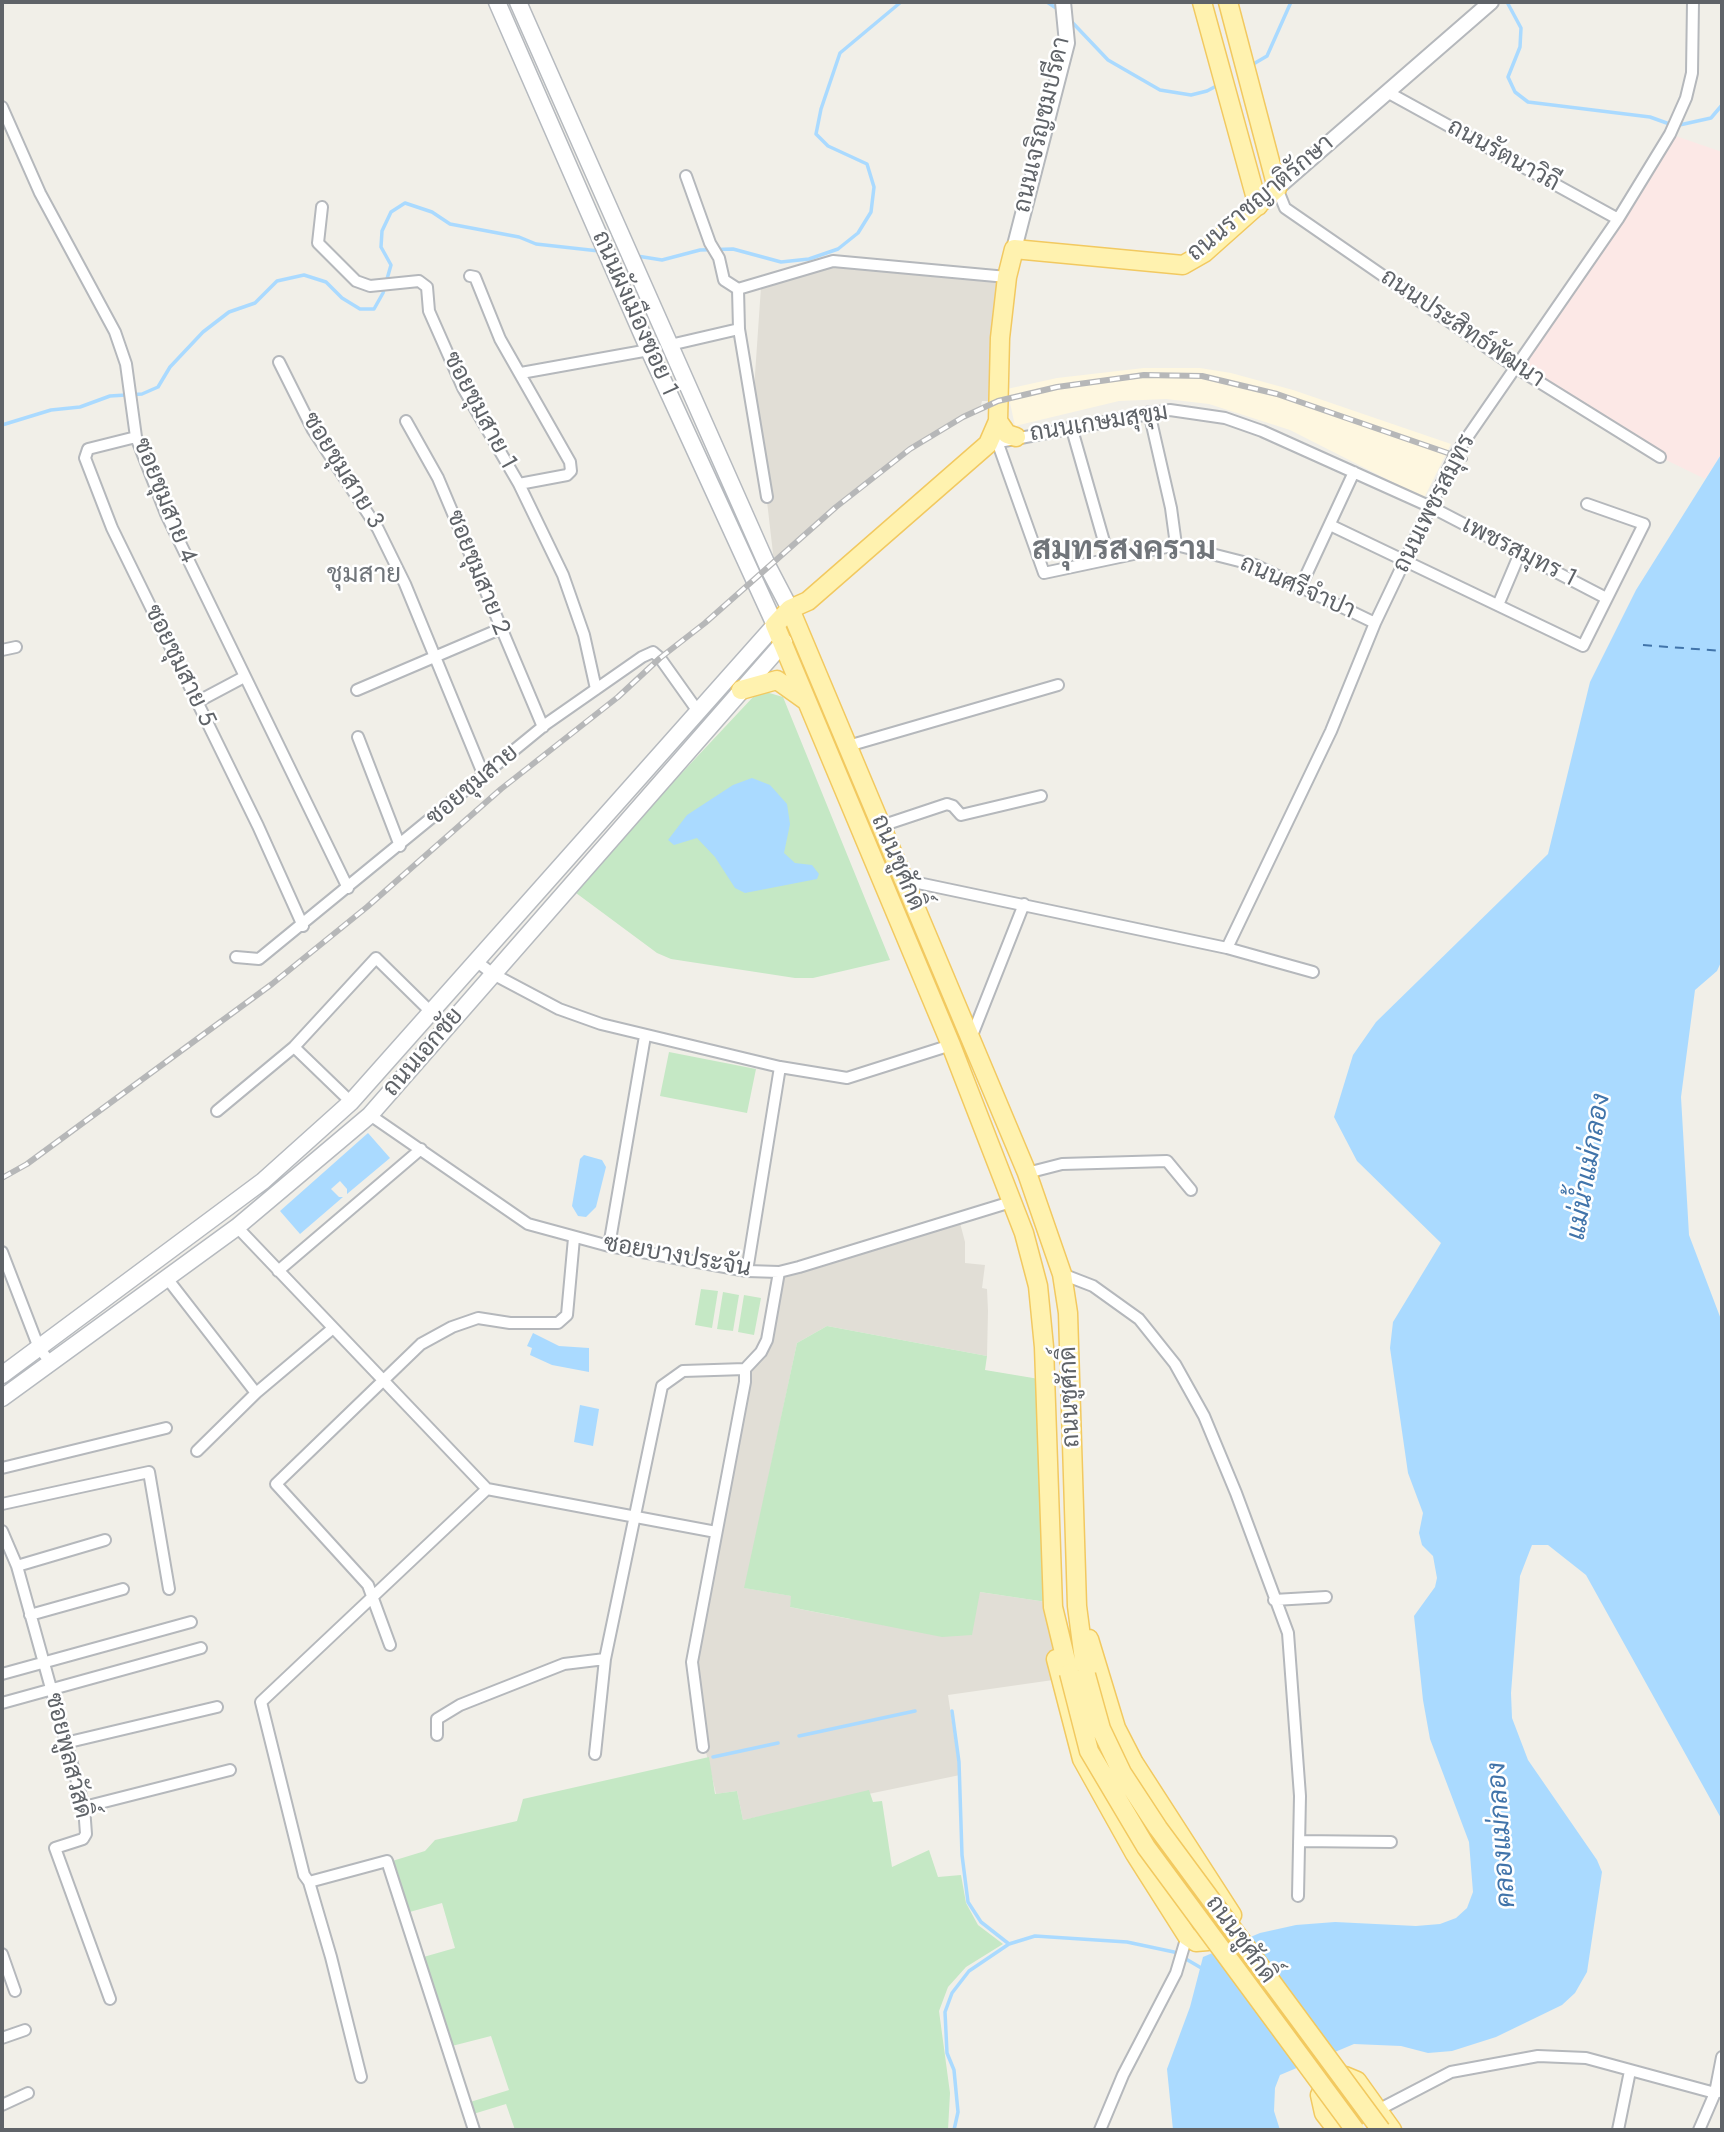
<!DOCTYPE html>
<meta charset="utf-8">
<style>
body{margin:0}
#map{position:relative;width:1724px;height:2132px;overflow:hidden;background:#f1efe8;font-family:Jost,sans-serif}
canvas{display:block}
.frame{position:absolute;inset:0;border:4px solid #5f6368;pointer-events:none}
</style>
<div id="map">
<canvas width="1724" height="2132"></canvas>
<div class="frame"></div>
</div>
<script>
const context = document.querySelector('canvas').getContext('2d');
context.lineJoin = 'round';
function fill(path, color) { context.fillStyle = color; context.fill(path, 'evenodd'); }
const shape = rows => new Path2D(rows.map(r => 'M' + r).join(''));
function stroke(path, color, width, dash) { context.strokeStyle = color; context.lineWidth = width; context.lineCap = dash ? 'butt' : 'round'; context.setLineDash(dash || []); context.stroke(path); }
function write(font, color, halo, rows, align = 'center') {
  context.font = font + ' Jost,Sarabun,sans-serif'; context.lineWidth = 5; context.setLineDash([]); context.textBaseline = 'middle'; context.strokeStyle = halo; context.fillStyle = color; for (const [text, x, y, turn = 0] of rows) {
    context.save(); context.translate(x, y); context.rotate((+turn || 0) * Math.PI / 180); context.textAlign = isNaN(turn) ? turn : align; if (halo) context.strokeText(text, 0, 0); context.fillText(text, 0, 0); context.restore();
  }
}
const commercial = shape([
 [1144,368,1200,368,1231,373,1293,390,1451,444,1424,498,1290,430,1209,404,1166,399,1119,401,1015,426,1007,389,1057,378]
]);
const education = shape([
 [833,261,1007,277,998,401,982,401,980,409,910,449,774,562,754,389,761,287],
 [959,1219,965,1242,965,1263,985,1265,982,1288,987,1289,988,1311,987,1356,827,1326,797,1343,745,1588,792,1596,790,1607,850,1619,980,1592,1053,1603,1060,1679,948,1695,960,1775,743,1820,737,1791,716,1794,697,1715,692,1662,745,1369,761,1352,779,1272]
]);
const medical = shape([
 [1670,134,1722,152,1722,453,1705,479,1660,457,1515,367]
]);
const green = shape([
 [766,692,783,697,890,960,813,978,795,978,671,959,657,953,572,890,754,696],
 [669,1052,756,1069,747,1113,660,1096],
 [701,1289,718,1291,712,1328,695,1325],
 [723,1292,739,1295,733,1331,717,1329],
 [744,1295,761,1298,754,1335,738,1332],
 [827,1326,987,1356,985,1370,1045,1380,1053,1603,980,1592,972,1635,942,1637,790,1607,791,1596,744,1588,797,1343],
 [709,1757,715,1794,737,1791,743,1820,869,1790,873,1802,882,1801,892,1867,929,1850,938,1877,961,1875,966,1903,978,1925,1003,1944,966,1967,948,1987,939,2011,950,2093,948,2130,515,2130,506,2104,470,2115,467,2103,509,2090,491,2036,448,2047,420,1958,455,1948,442,1903,406,1913,389,1862,425,1851,435,1840,517,1821,523,1799]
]);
const water = shape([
 [1722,453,1722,960,1717,971,1695,990,1681,1097,1689,1235,1722,1322,1722,1820,1586,1575,1548,1545,1532,1545,1520,1576,1511,1693,1512,1718,1528,1760,1597,1860,1602,1872,1587,1972,1575,1993,1562,2005,1496,2037,1452,2051,1428,2053,1401,2046,1354,2044,1280,2075,1275,2088,1274,2111,1280,2130,1173,2130,1167,2069,1190,2007,1203,1957,1260,1933,1296,1925,1335,1922,1416,1926,1440,1924,1456,1918,1467,1908,1473,1892,1469,1842,1430,1739,1423,1700,1414,1616,1435,1587,1437,1578,1433,1556,1422,1545,1419,1533,1423,1513,1408,1473,1390,1348,1393,1322,1441,1243,1357,1161,1334,1117,1353,1055,1376,1022,1548,854,1590,682,1636,590],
 [752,778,770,785,787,804,790,824,784,853,795,863,812,865,819,874,817,879,745,893,735,888,715,857,697,838,674,845,668,840,687,815,733,785],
 [368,1133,390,1158,347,1194,347,1189,340,1181,331,1189,339,1197,343,1197,300,1234,280,1211],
 [584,1155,602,1160,606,1167,596,1207,586,1217,578,1216,572,1206,580,1159],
 [533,1333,559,1346,589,1348,589,1372,552,1365,530,1355,532,1348,527,1346],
 [580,1405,599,1409,593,1446,574,1442]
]);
const stream = shape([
 [1047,2,1059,10],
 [1507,2,1521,28,1520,47,1508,77,1515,92,1528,102,1650,117,1675,126,1711,118,1722,105],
 [1070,20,1108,60,1160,90,1191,95,1207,91,1220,84],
 [1250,66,1267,56,1291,2],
 [637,256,662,260,700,250,733,249,781,262,809,259,838,249,858,233,871,212,874,187,867,164,828,146,816,134,821,109,840,53,901,2],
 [2,425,51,410,80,407,110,396,142,394,158,387,170,367,203,332,229,312,255,303,277,281,304,275,326,282,342,298,360,309,374,309,383,293,391,265,381,247,382,231,391,212,405,203,432,212,450,224,519,237,536,244,599,251],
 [952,1711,959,1762,962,1855,968,1902,981,1922,1009,1944],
 [799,1736,915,1711],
 [713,1757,778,1743],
 [954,2130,958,2112,954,2070,947,2053,945,2012,952,1993,969,1971,1009,1944,1035,1936,1127,1942,1174,1952,1203,1969]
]);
const ferry = shape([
 [1643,645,1722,651]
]);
const minor = shape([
 [1389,93,1618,219],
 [2,107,40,193,115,332,126,364,136,437,166,514,348,888],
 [686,176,710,243,719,258,724,280,738,289,833,261,1007,277],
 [1277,188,1285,208,1515,367,1660,457],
 [322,207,318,243,356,281,370,286,419,281,427,287,429,311,463,388,519,484,563,575,584,635,596,689],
 [470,276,475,277,500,339,570,462,571,471,567,475,519,484],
 [738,289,739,329,767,497],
 [670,345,739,329],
 [279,362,313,430,378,529,405,584,484,776],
 [521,373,649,350],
 [1149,412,1171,508,1176,545],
 [406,421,438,478,543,727],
 [1071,426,1109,559],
 [136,437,88,449,85,458,112,528,258,826,303,926],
 [997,441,1044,573,1176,545,1255,565,1375,623],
 [988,444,1170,410,1225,418,1262,431,1431,507,1606,598],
 [1330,525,1583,646,1644,524,1587,504],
 [1301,586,1354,472],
 [1498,605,1520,553],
 [2,650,16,647],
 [357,690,500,629],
 [197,702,244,677],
 [358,737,400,846],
 [848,746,1058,685],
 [881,826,947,804,953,806,961,815,1041,796],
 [904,880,1227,948,1313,972],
 [1227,948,1331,731,1375,623,1455,455,1618,219,1670,134,1686,98,1692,73,1693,2],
 [236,957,259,959,546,724,642,657,653,652,660,658,697,710],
 [476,961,493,974,559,1009,601,1024,780,1067,847,1078,951,1045],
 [971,1038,1024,904],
 [294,1047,351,1102],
 [217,1111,294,1047,376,958,432,1013],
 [370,1115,528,1224,609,1246,747,1271,779,1272,799,1267,1011,1202],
 [1027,1173,1062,1164,1167,1161,1191,1190],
 [237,1227,487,1489,716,1532],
 [609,1246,645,1036],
 [2,1252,39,1348,50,1362],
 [278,1271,421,1149],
 [747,1271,780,1067],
 [1062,1274,1093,1286,1139,1319,1175,1364,1204,1416,1236,1493,1288,1633,1300,1796,1298,1896],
 [166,1277,256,1393],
 [197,1451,256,1393,332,1329],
 [2,1468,166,1428],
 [2,1504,149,1472,169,1589],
 [2,1531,17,1566,84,1807,86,1834,83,1839,55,1848,110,1999],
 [17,1566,105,1540],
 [1274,1600,1326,1597],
 [30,1615,123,1589],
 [390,1645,368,1585,276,1484,421,1344,452,1327,478,1318,510,1323,558,1323,567,1315,574,1238],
 [2,1674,191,1622],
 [2,1703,201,1648],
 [437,1735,437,1719,460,1705,564,1664,605,1659],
 [65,1743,217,1707],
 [703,1747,692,1662,745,1382,745,1369],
 [595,1754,605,1659,662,1386,683,1371,745,1369,761,1352,767,1340,779,1272],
 [84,1807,230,1770],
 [1299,1841,1391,1842],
 [309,1882,387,1861,474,2130],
 [2,1954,15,1991],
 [2,2038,25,2030],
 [361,2077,331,1957,309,1882,304,1875,261,1702,487,1489],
 [2,2105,28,2093],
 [1378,2110,1451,2072,1538,2056,1586,2058,1715,2093,1722,2091],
 [1100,2130,1123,2075,1176,1973,1187,1936],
 [1618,2130,1630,2071],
 [1699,2130,1715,2093,1722,2057]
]);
const tertiary = shape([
 [1277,188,1491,2],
 [1014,249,1067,43,1063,2]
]);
const secondary = shape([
 [518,2,768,567,790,609],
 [2,1375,263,1181,351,1102,775,625,649,350,497,2],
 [2,1398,237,1227,370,1115,784,642]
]);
const primary = shape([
 [1202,2,1258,206],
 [998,421,1007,434,1016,437],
 [790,609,1027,1173,1062,1274,1068,1313,1077,1606,1086,1675],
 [741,690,777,680,805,700],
 [1056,1659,1082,1759,1135,1854,1187,1936,1196,1942,1208,1941,1222,1933,1232,1915,1134,1763,1116,1728,1089,1639],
 [1069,1673,1053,1607,1044,1347,1038,1286,1024,1233,951,1045,775,625,790,609,808,601,988,444,998,421,1000,338,1007,277,1014,249,1183,265,1204,253,1277,188,1228,2],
 [1337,2130,1324,2113,1320,2095,1329,2081,1345,2076,1357,2081,1392,2130]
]);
const rail = shape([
 [2,1178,27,1164,272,984,367,907,501,789,618,697,660,658,705,623,836,507,910,449,963,417,998,401,1057,387,1144,375,1202,376,1277,394,1465,459]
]);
const primaryBridge = shape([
 [1069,1673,1089,1751,1146,1847,1355,2130],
 [1086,1675,1101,1729,1122,1773,1158,1828,1381,2130]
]);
const streetNames = [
 ["ถนนเจริญชมปรีดา",1043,125,-77],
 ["ถนนรัตนาวิถี",1503,156,29],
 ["ถนนราชญาติรักษา",1261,199,-40],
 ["ถนนผังเมืองซอย 1",634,314,66],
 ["ถนนประสิทธ์พัฒนา",1462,329,34],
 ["ซอยชุมสาย 1",479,411,62],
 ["ถนนเกษมสุขุม",1099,424,-9],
 ["ซอยชุมสาย 3",342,471,58],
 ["ซอยชุมสาย 4",164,501,68],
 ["ถนนเพชรสมุทร",1435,504,-63],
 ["เพชรสมุทร 1",1519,553,27],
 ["ซอยชุมสาย 2",477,573,68],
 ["ถนนศรีจำปา",1297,588,24],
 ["ซอยชุมสาย 5",179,666,64],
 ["ซอยชุมสาย",473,786,-40],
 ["ถนนชูศักดิ์",897,863,67],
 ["ถนนเอกชัย",424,1053,-49],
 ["ซอยบางประจัน",677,1257,10],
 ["ถนนชูศักดิ์",1071,1397,-92],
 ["ซอยพูลสวัสดิ์",67,1756,76],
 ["ถนนชูศักดิ์",1240,1940,54]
];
const neighbourhoodNames = [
 ["ชุมสาย",364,576]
];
const waterNames = [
 ["แม่น้ำแม่กลอง",1590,1167,-80],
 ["คลองแม่กลอง",1503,1835,-94]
];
const districtNames = [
 ["สมุทรสงคราม",1124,551]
];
fill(commercial, '#fef7e0');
fill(education, '#e1ded6');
fill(medical, '#fce8e6');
fill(green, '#c5e8c5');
fill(water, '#aadaff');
stroke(stream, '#aadaff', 3.5);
stroke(ferry, '#4174aa', 2, [9, 7]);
stroke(minor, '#b5b8bc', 14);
stroke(tertiary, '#b5b8bc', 18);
stroke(secondary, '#b6babf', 19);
stroke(primary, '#f2c960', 21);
stroke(minor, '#fff', 10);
stroke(tertiary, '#fff', 14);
stroke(secondary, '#fff', 16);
stroke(primary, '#fff2af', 18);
stroke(rail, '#b6b7b8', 6);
stroke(rail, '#fff', 3.5, [10]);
stroke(primaryBridge, '#f2c960', 21, []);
stroke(primaryBridge, '#fff2af', 18);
write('24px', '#5f6368', '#fff', streetNames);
write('26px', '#70757a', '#fff', neighbourhoodNames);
write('italic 26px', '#4174aa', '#fff', waterNames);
write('bold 32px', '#70757a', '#fff', districtNames);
</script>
